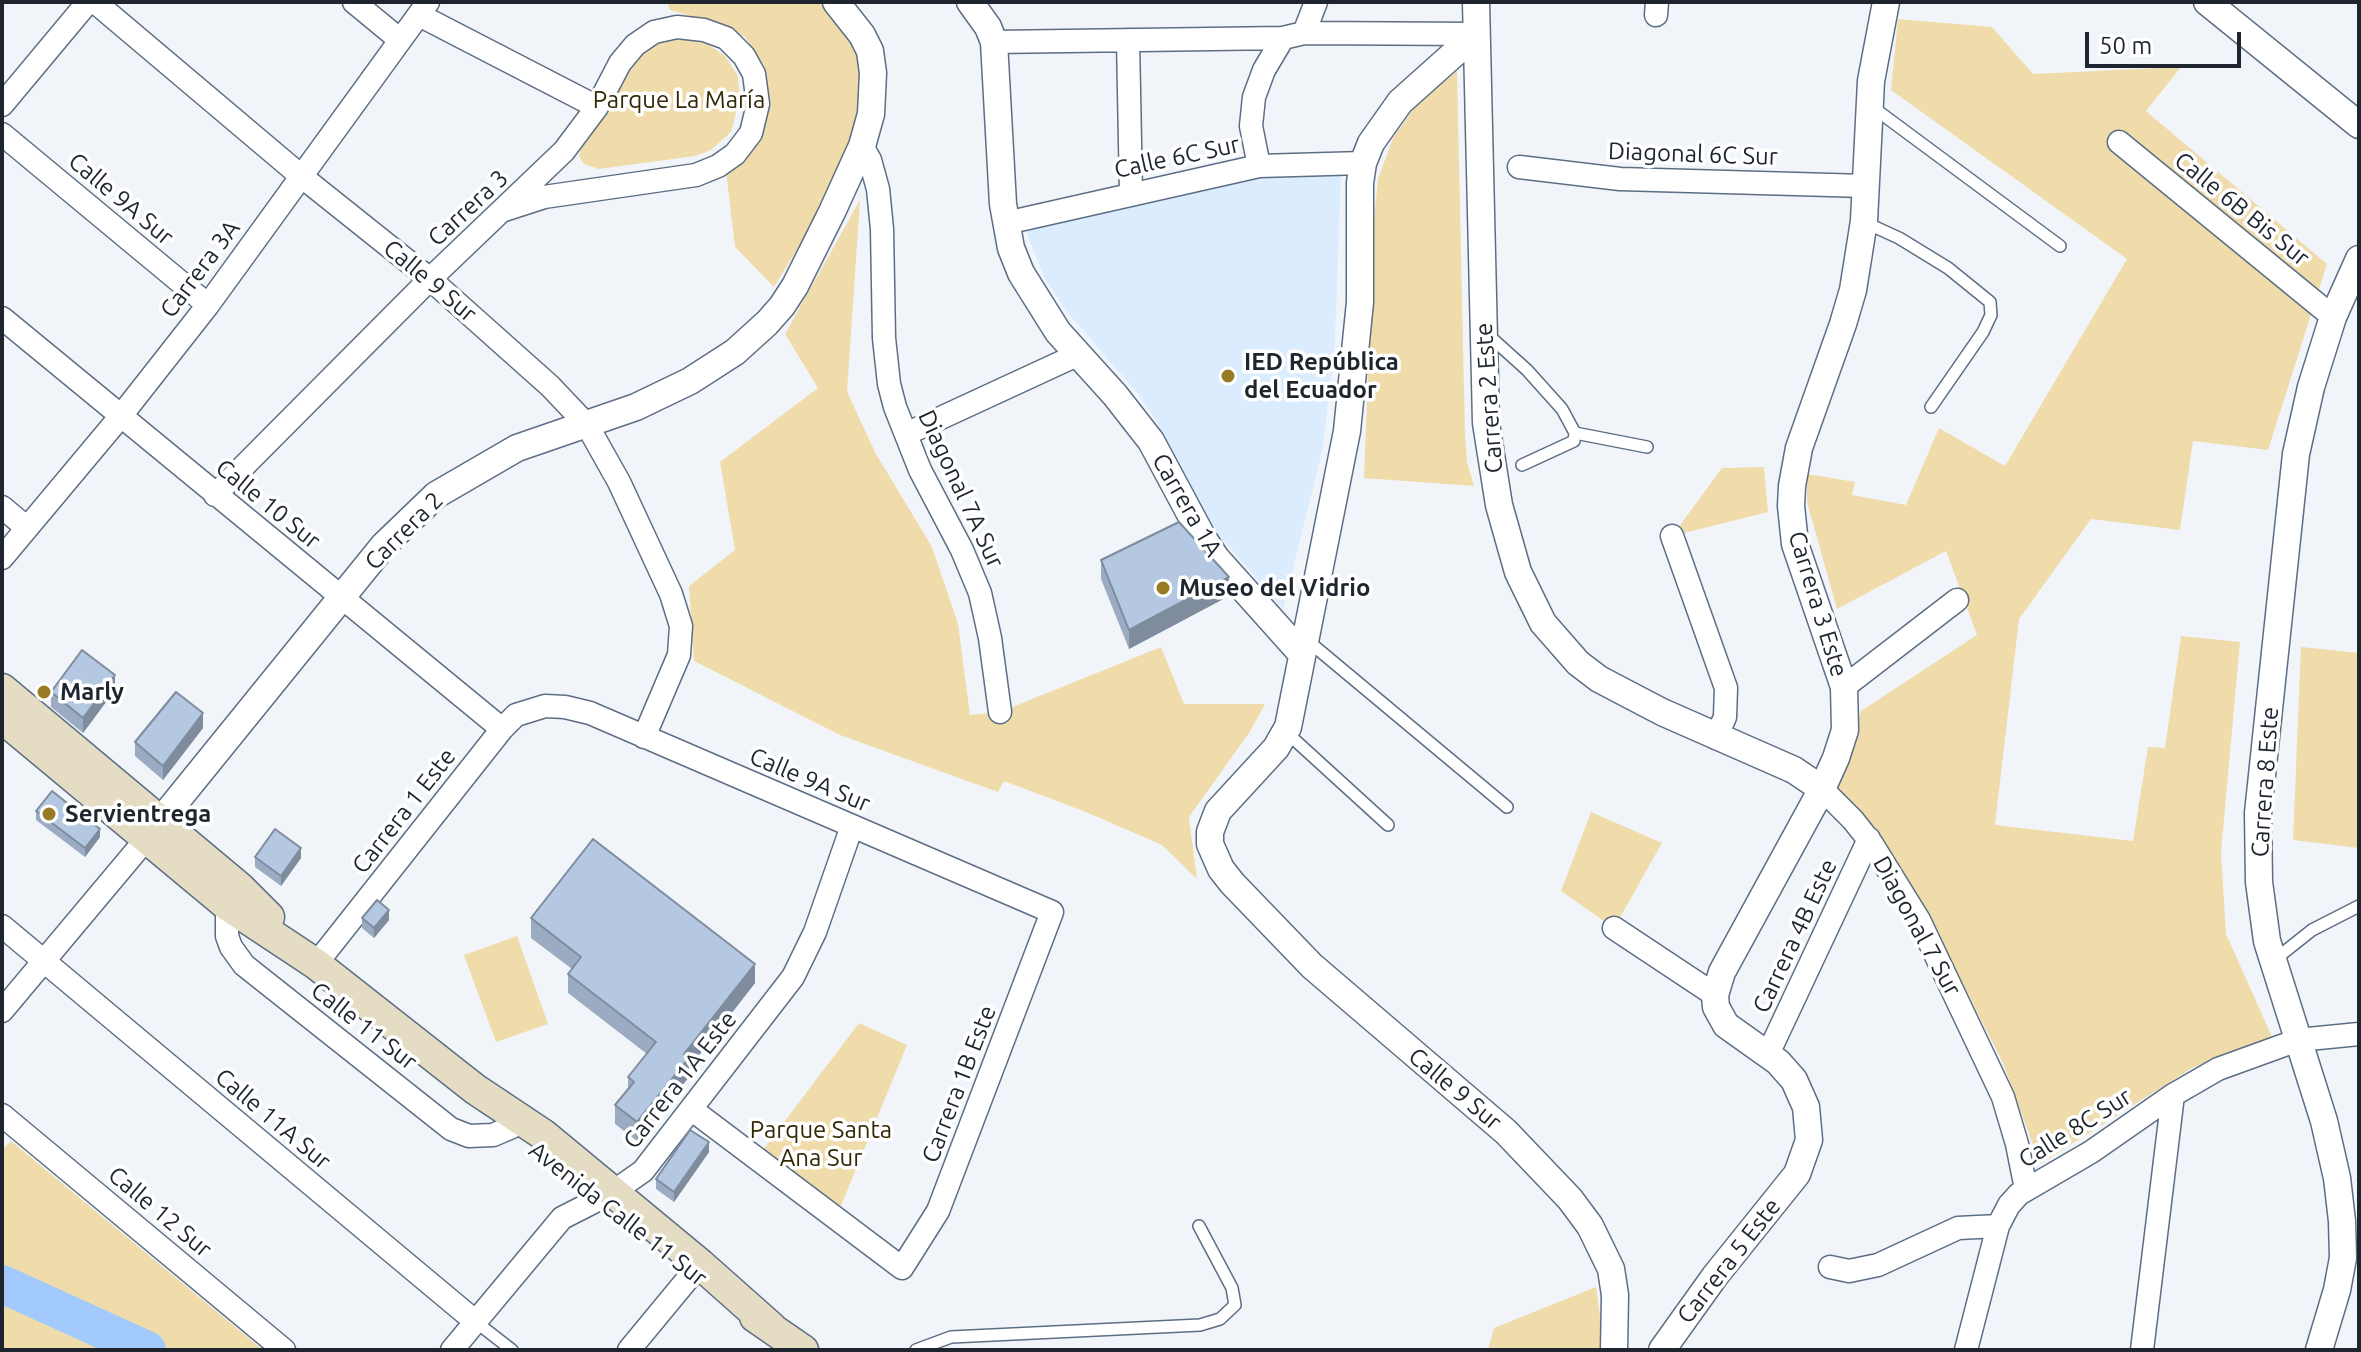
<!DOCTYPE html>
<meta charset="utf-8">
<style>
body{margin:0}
#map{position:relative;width:2361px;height:1352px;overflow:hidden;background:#f1f5fa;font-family:Ubuntu,sans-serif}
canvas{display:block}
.frame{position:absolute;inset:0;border:4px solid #1e252f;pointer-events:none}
.scale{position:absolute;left:2085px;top:32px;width:156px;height:36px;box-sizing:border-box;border:4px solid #1e252f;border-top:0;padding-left:10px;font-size:24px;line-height:28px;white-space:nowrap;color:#1e252f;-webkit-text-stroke:6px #fff;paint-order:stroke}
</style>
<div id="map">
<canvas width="2361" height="1352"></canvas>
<div class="frame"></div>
<div class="scale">50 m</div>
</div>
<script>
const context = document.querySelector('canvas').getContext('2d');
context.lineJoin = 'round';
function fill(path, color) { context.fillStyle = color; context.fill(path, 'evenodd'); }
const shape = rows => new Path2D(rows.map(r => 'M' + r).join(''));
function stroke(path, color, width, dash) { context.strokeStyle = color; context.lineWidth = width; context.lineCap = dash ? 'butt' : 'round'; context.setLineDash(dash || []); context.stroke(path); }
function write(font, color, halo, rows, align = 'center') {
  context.font = font + ' Ubuntu,sans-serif'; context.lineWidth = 7; context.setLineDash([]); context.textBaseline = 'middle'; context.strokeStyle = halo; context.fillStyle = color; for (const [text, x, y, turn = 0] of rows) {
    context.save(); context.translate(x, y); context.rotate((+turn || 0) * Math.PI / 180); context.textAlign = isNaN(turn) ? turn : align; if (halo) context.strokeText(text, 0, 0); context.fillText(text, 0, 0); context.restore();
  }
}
const built = shape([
 [1341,173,1335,341,1323,447,1283,609,1217,533,1175,460,1158,424,1139,395,1068,313,1045,279,1025,229,1259,175]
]);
const green = shape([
 [667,2,826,2,856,49,864,84,856,132,806,235,774,287,735,247,726,171,744,163,760,135,769,103,765,67,745,37,714,23,670,10],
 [1898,19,1992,27,2033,74,2181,67,2146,111,2327,264,2268,450,2193,441,2180,530,2091,519,2019,619,1995,825,2133,841,2148,747,2165,748,2181,636,2240,642,2221,852,2226,934,2273,1039,2192,1068,2040,1164,2003,1063,1941,941,1887,846,1836,788,1861,711,1977,635,1946,551,1837,609,1807,502,1807,474,1855,482,1852,495,1906,505,1939,428,2005,466,2127,259,1891,90],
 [678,38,706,43,725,56,738,76,740,97,731,132,711,150,695,156,599,169,584,164,579,156,582,146,632,61,655,44],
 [1457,71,1465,435,1467,462,1474,486,1364,478,1374,219,1378,179,1393,138,1417,104],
 [860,200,847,392,876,454,932,547,958,624,970,715,1000,712,1161,647,1184,704,1265,704,1249,733,1189,817,1197,879,1162,845,1086,812,1004,781,998,792,840,735,694,661,689,586,735,550,720,462,818,388,785,334],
 [1764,467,1768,512,1672,536,1722,468],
 [2301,647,2359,653,2359,848,2293,840],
 [1591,812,1662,843,1614,928,1561,891],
 [517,936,548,1024,496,1042,464,955],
 [859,1023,907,1045,840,1208,760,1154],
 [11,1141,263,1350,2,1350,2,1150],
 [1596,1287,1601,1324,1600,1350,1488,1350,1494,1328]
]);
const river = shape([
 [2,1284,147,1350]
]);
const service = shape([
 [1871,106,2060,246],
 [1864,222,1899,238,1948,268,1990,302,1991,315,1983,332,1931,407],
 [1487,334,1527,370,1562,409,1575,433,1574,441,1522,465],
 [1575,433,1647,447],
 [1308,641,1507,807],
 [1286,732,1388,825],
 [2273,961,2312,930,2359,906],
 [476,1322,512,1350],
 [916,1350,951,1337,1200,1325,1220,1319,1235,1305,1232,1288,1199,1226]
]);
const minor = shape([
 [95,2,301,176,430,279,550,386,587,425,619,482,671,594,681,626,679,655,644,737],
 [354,2,400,40],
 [419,15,597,107],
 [1656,15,1657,2],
 [1304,33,1316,2],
 [1128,40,1131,194],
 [994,42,1283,38,1304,33,1476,34],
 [2,105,88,2],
 [2,134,208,305],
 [2119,142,2333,317],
 [862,146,870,160,878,189,882,229,884,338,889,384,895,407,920,470,962,550,980,593,990,638,1000,712],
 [1259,166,1251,126,1254,97,1264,70,1283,38],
 [1519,167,1620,179,1865,186],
 [1006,223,1259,166,1363,163],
 [2,318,502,729],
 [906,434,1077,355],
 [215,495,430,279,564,151,597,107,620,63,635,45,654,32,677,27,704,30,726,38,744,56,754,74,758,104,751,133,735,154,718,166,696,175,544,197,504,210],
 [2,507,27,528],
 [1672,536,1726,688,1725,717,1716,738],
 [2,558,120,417,208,305,428,2],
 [1844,687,1957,600],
 [1822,789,1853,820,1872,844,1919,920,2003,1097,2017,1144,2026,1189],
 [227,905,227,936,231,947,244,965,451,1129,469,1136,493,1135,512,1127],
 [2,926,476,1322],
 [1614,928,1715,995],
 [316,964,502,729,516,715,545,706,565,707,590,713,1052,912,938,1211,902,1268,691,1109],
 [2,1011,147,838],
 [1768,1054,1869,839],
 [2,1115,284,1350],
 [1830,1267,1849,1271,1878,1265,1958,1228,1998,1226],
 [452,1350,562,1218,613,1192,643,1171,793,977,815,932,852,826],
 [629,1350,691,1275],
 [1966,1350,1998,1226,2009,1205,2019,1194,2091,1152,2173,1095,2218,1069,2298,1040,2359,1034],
 [2142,1350,2173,1095]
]);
const tertiary = shape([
 [970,2,988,27,994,42,1003,204,1011,248,1021,273,1058,332,1115,395,1151,441,1203,538,1216,558,1301,653],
 [1476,2,1486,423,1499,505,1518,572,1543,623,1578,663,1599,679,1662,712,1794,770,1822,789],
 [2207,2,2359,125],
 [1476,34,1400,102,1371,143,1363,163,1360,183,1360,302,1347,431,1288,727,1276,748,1218,811,1210,832,1210,844,1221,869,1232,883,1312,966,1506,1132,1570,1199,1590,1226,1611,1269,1615,1295,1614,1350],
 [149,835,384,545,436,495,517,448,636,407,690,381,735,352,767,323,782,306,795,286,832,212,862,146,871,114,873,73,870,51,862,35,836,2],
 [1662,1350,1715,1276,1797,1174,1809,1140,1806,1107,1794,1080,1778,1062,1726,1025,1716,1007,1715,995,1722,972,1822,789,1836,758,1845,730,1844,687,1795,544,1791,506,1792,486,1799,448,1843,324,1853,290,1864,221,1871,81,1886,2],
 [2319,1350,2337,1290,2343,1258,2342,1221,2337,1178,2324,1121,2267,941,2259,882,2258,813,2296,454,2311,387,2333,317,2359,259]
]);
const secondary = shape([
 [2,689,240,888,269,917],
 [2,718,227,905,316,964,475,1089,544,1135,700,1264,771,1327],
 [755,1317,803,1350]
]);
const wall = shape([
 [1101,560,1229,596,1129,649,1101,579],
 [115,690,83,733,51,707,51,692],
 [203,728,163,780,135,756,135,742],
 [36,811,100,837,85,857,36,820],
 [255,857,301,858,281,886,255,867],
 [362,918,389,920,374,938,362,928],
 [531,918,755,983,689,1068,689,1077,637,1141,615,1124,615,1105,628,1089,628,1077,647,1054,568,993,568,974,572,969,531,938],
 [709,1152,674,1202,656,1189,656,1179]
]);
const shadedWall = shape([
 [1229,577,1229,596,1129,649,1129,630],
 [115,675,115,690,83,733,83,718],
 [203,713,203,728,163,780,163,766],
 [100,829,100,837,85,857,85,848],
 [301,848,301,858,281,886,281,876],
 [389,910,389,920,374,938,374,928],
 [755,964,755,983,689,1068,689,1077,637,1141,637,1122,684,1054],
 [709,1142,709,1152,674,1202,674,1192]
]);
const building = shape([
 [1179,522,1229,577,1129,630,1101,560,1179,522],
 [82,650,115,675,83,718,51,692,82,650],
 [176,692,203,713,163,766,135,742,176,692],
 [52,791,100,829,85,848,36,811,52,791],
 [275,829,301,848,281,876,255,857,275,829],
 [593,839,755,964,684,1054,689,1058,637,1122,615,1105,634,1082,628,1077,656,1042,568,974,581,957,531,918,593,839],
 [377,900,389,910,374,928,362,918,377,900],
 [690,1130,709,1142,674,1192,656,1179,690,1130]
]);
const markers = [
 [1228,376,8,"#977a22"],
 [1163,588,8,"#977a22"],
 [44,692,8,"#977a22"],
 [49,814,8,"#977a22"]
];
const parkNames = [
 ["Parque La María",679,100],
 ["Parque Santa",821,1130],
 ["Ana Sur",821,1158]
];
const streetNames = [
 ["Diagonal 6C Sur",1693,154,2],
 ["Calle 6C Sur",1177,157,-12],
 ["Calle 9A Sur",121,199,40],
 ["Carrera 3",468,208,-43],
 ["Calle 6B Bis Sur",2242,209,39],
 ["Carrera 3A",200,269,-53],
 ["Calle 9 Sur",430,281,40],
 ["Carrera 2 Este",1489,398,-94],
 ["Diagonal 7A Sur",961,489,65],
 ["Calle 10 Sur",268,504,39],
 ["Carrera 1A",1187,505,60],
 ["Carrera 2",404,531,-45],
 ["Carrera 3 Este",1818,604,73],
 ["Calle 9A Sur",810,780,23],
 ["Carrera 8 Este",2265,782,-86],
 ["Carrera 1 Este",404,811,-52],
 ["Diagonal 7 Sur",1917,926,61],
 ["Carrera 4B Este",1795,936,-65],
 ["Calle 11 Sur",364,1026,38],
 ["Carrera 1A Este",680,1080,-52],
 ["Carrera 1B Este",959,1084,-69],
 ["Calle 9 Sur",1455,1089,40],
 ["Calle 11A Sur",273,1119,40],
 ["Calle 8C Sur",2075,1128,-32],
 ["Calle 12 Sur",160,1212,40],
 ["Avenida Calle 11 Sur",618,1214,38],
 ["Carrera 5 Este",1729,1261,-52]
];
const poiNames = [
 ["IED República",1244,362],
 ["del Ecuador",1244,390],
 ["Museo del Vidrio",1179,588],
 ["Marly",60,692],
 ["Servientrega",65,814]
];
fill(built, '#dcecff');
fill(green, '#efdcaa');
stroke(river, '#a2cafc', 38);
stroke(service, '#5c6e84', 14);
stroke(minor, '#5c6e84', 25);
stroke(tertiary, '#5c6e84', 29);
stroke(secondary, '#5c6e84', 33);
stroke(service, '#fff', 11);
stroke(minor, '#fff', 22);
stroke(tertiary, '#fff', 26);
stroke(secondary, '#e5dcc4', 30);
fill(wall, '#9bacc2');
fill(shadedWall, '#7e8c9e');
fill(building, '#b4c8e1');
stroke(building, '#7e8c9e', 2);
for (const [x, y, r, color] of markers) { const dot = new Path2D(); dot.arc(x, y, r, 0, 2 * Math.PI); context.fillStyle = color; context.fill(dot); stroke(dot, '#fff', 3); }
write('24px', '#342805', '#fff', parkNames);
write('24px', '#1e252f', '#fff', streetNames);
write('bold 24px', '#1e252f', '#fff', poiNames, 'left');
</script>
